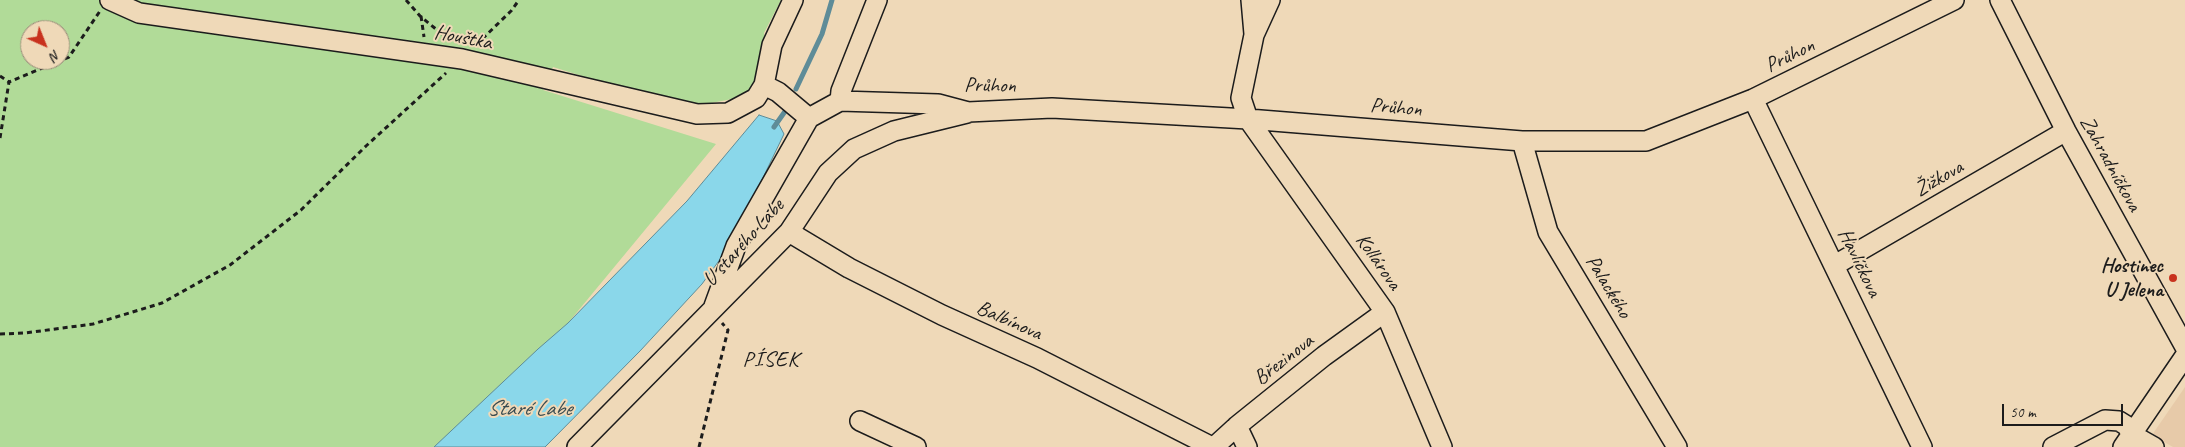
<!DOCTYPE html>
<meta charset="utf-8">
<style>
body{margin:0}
#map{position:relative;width:2185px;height:447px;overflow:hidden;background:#efd9b8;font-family:Caveat,sans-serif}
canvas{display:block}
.north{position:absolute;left:20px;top:20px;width:50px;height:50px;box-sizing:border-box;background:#efd9b8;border:1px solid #9b8d7a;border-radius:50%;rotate:136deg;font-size:14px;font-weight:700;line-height:20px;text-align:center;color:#1c1c1c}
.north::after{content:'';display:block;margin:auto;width:18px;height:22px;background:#c8321e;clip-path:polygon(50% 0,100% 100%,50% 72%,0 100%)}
.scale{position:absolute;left:2002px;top:404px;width:121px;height:22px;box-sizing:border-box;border:2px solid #1c1c1c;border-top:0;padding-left:6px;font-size:15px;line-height:18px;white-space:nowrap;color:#1c1c1c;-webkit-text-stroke:4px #efd9b8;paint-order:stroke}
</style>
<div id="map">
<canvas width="2185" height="447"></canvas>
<div class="north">N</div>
<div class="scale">50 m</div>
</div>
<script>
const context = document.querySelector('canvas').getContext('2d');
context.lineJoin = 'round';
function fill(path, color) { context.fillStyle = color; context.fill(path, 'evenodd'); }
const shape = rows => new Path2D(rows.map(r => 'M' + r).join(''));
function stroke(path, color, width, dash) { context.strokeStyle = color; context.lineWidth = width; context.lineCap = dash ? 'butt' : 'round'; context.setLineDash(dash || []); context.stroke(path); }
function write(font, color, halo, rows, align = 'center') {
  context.font = font + ' Caveat,sans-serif'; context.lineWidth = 4; context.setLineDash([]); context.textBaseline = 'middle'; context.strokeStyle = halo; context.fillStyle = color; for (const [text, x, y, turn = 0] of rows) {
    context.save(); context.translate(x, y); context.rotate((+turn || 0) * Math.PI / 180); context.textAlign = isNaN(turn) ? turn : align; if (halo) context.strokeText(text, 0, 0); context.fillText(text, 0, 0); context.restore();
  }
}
const built = shape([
 [2185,387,2185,447,2173,447,2152,435]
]);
const green = shape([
 [0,0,781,0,764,33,774,91,685,108,553,67,543,90,716,144,568,323,437,447,0,447],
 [30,30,60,30,60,60,30,60]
]);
const water = shape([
 [759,115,777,121,784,134,758,188,745,225,702,284,640,351,545,447,434,447,538,349,568,323,687,201,759,115]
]);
const stream = shape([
 [796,89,822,34,832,0],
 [774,127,786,110]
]);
const path = shape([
 [406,0,420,16,448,39],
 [421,16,424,37],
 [476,45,511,11,519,0],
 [0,76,9,82],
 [0,138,9,82,69,57,100,11],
 [0,334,25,333,93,324,162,303,230,265,301,210,366,146,446,73],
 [699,447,728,330,722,323]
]);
const minor = shape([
 [110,0,139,13,462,59,697,114,728,113,756,98,764,85,772,45,793,0],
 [1251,0,1254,34],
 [1270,0,1254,35,1241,98,1248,119,1385,312,1442,447],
 [2000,0,2066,131,2185,347],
 [764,85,778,92,809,118],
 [1753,99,1922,447],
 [840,101,841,91,877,0],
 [809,118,840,101,938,104,968,112,1052,108,1248,119,1522,141,1646,141,1753,99,1954,0],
 [1522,141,1548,232,1677,447],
 [789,232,849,268,942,315,1037,358,1212,447],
 [1835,265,2066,131],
 [714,306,736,246,809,118],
 [860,421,916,447],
 [1237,426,1247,447],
 [577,447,789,232,828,173,854,149,894,131,967,113],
 [1214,447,1237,426,1324,356,1385,312],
 [2053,447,2105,420,2119,421,2127,426,2131,434,2154,447],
 [2123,447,2185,356]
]);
const markers = [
 [2173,278,5,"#c8321e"]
];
const streetNames = [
 ["Houštka",463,38,11],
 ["Průhon",1790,56,-26],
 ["Průhon",990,86,1],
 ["Průhon",1396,108,5],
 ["Zahradníčkova",2110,164,61],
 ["Žižkova",1939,179,-30],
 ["U starého Labe",744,243,-48],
 ["Kollárova",1378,262,55],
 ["Havlíčkova",1859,263,64],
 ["Palackého",1608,287,59],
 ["Balbínova",1009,321,24],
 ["Březinova",1284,360,-38]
];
const poiNames = [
 ["Hostinec",2163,266],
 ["U Jelena",2163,290]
];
const neighbourhoodNames = [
 ["PÍSEK",771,360]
];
const waterNames = [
 ["Staré Labe",529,409]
];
fill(built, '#e7caa9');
fill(green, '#b1db98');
fill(water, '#8ad7ea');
stroke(water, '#5e8c98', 1);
stroke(stream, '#5e8c98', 5);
stroke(minor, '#1c1c1c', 22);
stroke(path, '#1c1c1c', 3, [5, 4]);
stroke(minor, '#efd9b8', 19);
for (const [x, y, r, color] of markers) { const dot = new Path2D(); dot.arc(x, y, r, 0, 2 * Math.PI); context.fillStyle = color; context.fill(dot); stroke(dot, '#efd9b8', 2); }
write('21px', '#1c1c1c', '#efd9b8', streetNames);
write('bold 21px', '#1c1c1c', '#efd9b8', poiNames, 'right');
context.letterSpacing = '1px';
write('22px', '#1c1c1c', '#efd9b8', neighbourhoodNames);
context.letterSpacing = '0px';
write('italic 22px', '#384b50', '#efd9b8', waterNames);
</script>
